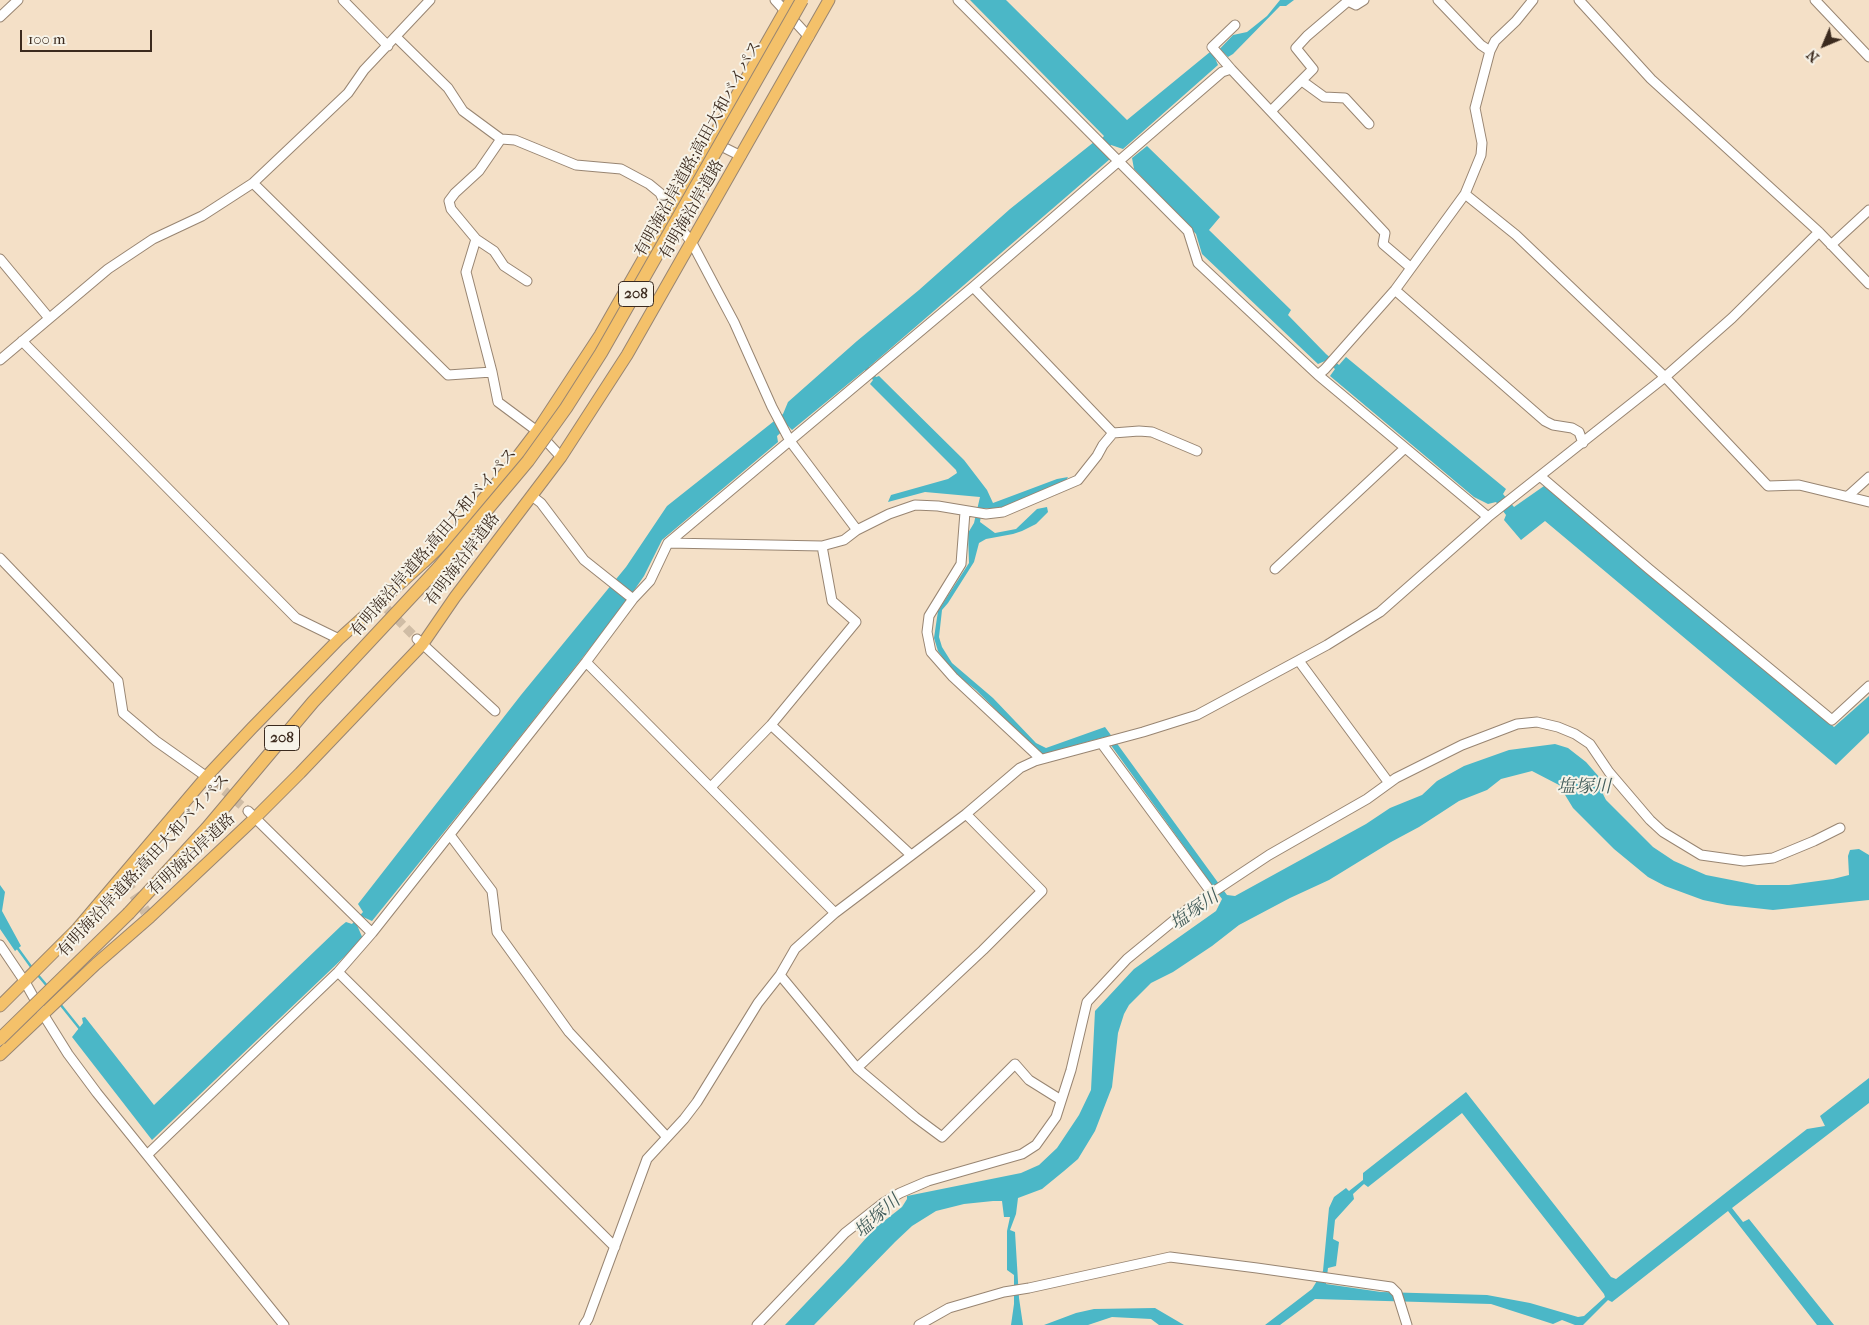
<!DOCTYPE html>
<meta charset="utf-8">
<style>
body{margin:0}
#map{position:relative;width:1869px;height:1325px;overflow:hidden;background:#f4e0c7;font-family:"IM FELL French Canon",serif}
canvas{display:block}
.north{position:absolute;left:1799px;top:20px;width:50px;height:50px;-webkit-text-stroke:4px #f7f3e8;paint-order:stroke;rotate:225deg;font-size:14px;font-weight:700;line-height:20px;text-align:center;color:#3b2a1e}
.north::after{content:'';display:block;margin:auto;width:18px;height:22px;background:#3b2a1e;clip-path:polygon(50% 0,100% 100%,50% 72%,0 100%)}
.scale{position:absolute;left:20px;top:30px;width:132px;height:22px;box-sizing:border-box;border:2px solid #3b2a1e;border-top:0;padding-left:6px;font-size:15px;line-height:18px;white-space:nowrap;color:#3b2a1e;-webkit-text-stroke:4px #f7f3e8;paint-order:stroke}
</style>
<div id="map">
<canvas width="1869" height="1325"></canvas>
<div class="north">N</div>
<div class="scale">100 m</div>
</div>
<script>
const context = document.querySelector('canvas').getContext('2d');
context.lineJoin = 'round';
function fill(path, color) { context.fillStyle = color; context.fill(path, 'evenodd'); }
const shape = rows => new Path2D(rows.map(r => 'M' + r).join(''));
function stroke(path, color, width, dash) { context.strokeStyle = color; context.lineWidth = width; context.lineCap = dash ? 'butt' : 'round'; context.setLineDash(dash || []); context.stroke(path); }
function write(font, color, halo, rows, align = 'center') {
  context.font = font + ' "IM FELL French Canon","Noto Serif JP",serif'; context.lineWidth = 4; context.setLineDash([]); context.textBaseline = 'middle'; context.strokeStyle = halo; context.fillStyle = color; for (const [text, x, y, turn = 0] of rows) {
    context.save(); context.translate(x, y); context.rotate((+turn || 0) * Math.PI / 180); context.textAlign = isNaN(turn) ? turn : align; if (halo) context.strokeText(text, 0, 0); context.fillText(text, 0, 0); context.restore();
  }
}
const water = shape([
 [970,0,1006,0,1127,120,1210,52,1214,55,1233,35,1247,32,1267,16,1280,0,1294,0,1286,6,1280,6,1233,54,1228,57,1222,51,1215,58,1218,65,1123,149,1111,145,1106,150,1110,159,869,367,876,377,879,376,964,460,987,490,993,503,1057,479,1068,477,1065,482,1008,506,996,509,982,508,980,522,995,533,1016,529,1037,509,1047,507,1048,512,1036,524,1022,531,1013,534,986,539,979,543,974,562,948,603,942,610,939,637,942,647,952,663,993,698,1036,743,1046,748,1105,727,1227,895,1235,896,1366,824,1390,808,1422,795,1437,781,1464,766,1509,750,1555,744,1568,748,1586,762,1600,778,1605,786,1603,794,1606,800,1653,847,1674,861,1706,875,1757,885,1789,885,1833,879,1849,875,1848,856,1850,850,1859,849,1869,855,1869,900,1773,910,1727,905,1703,900,1665,886,1648,877,1614,849,1573,808,1559,785,1532,771,1501,779,1487,790,1459,801,1419,827,1391,842,1329,880,1290,898,1239,925,1212,946,1173,972,1151,983,1129,1005,1124,1014,1118,1033,1112,1087,1095,1131,1078,1159,1064,1171,1042,1189,1018,1198,1016,1214,1010,1230,1015,1232,1019,1298,1023,1325,1011,1325,1014,1304,1014,1275,1007,1270,1007,1231,1010,1217,1004,1217,1002,1201,993,1201,964,1204,936,1211,912,1226,895,1242,814,1325,785,1325,845,1262,874,1229,902,1207,907,1199,907,1196,1021,1173,1039,1165,1057,1148,1079,1115,1091,1090,1095,1011,1134,969,1216,911,1222,899,1105,737,1043,754,1033,747,976,690,952,671,938,651,934,638,938,611,969,563,968,533,974,523,980,497,925,492,888,502,891,495,948,479,957,473,956,470,870,384,873,380,865,370,792,430,788,426,777,436,778,442,662,540,644,576,624,605,482,785,372,921,363,917,357,925,363,939,152,1140,72,1037,83,1023,82,1018,85,1017,154,1105,341,926,346,922,352,924,363,912,358,904,521,695,626,567,667,506,783,414,788,402,857,341,919,290,1010,209,1094,142,1097,144,1104,136],
 [1147,146,1220,217,1209,230,1291,310,1288,315,1326,354,1339,365,1346,357,1506,489,1503,494,1514,507,1544,486,1834,727,1869,696,1869,733,1836,765,1545,521,1521,540,1504,520,1506,515,1496,502,1488,504,1474,497,1330,376,1335,369,1325,361,1318,364,1202,254,1196,234,1134,169,1132,158],
 [0,885,5,892,2,911,21,946,15,951,0,929],
 [1869,1078,1869,1103,1732,1208,1743,1222,1749,1219,1834,1325,1817,1325,1728,1211,1612,1302,1608,1300,1583,1325,1575,1325,1562,1320,1553,1324,1491,1304,1315,1299,1280,1325,1265,1325,1312,1289,1323,1271,1329,1208,1334,1197,1346,1188,1349,1191,1363,1180,1363,1173,1466,1092,1611,1277,1616,1279,1807,1129,1825,1126,1820,1116],
 [1462,1113,1604,1294,1605,1297,1584,1316,1578,1317,1530,1303,1487,1295,1381,1292,1326,1284,1328,1268,1336,1266,1339,1242,1333,1239,1335,1220,1354,1199,1353,1194,1364,1184,1368,1187],
 [1155,1308,1184,1325,1159,1325,1151,1319,1112,1317,1088,1325,1044,1325,1076,1313,1094,1309]
]);
const stream = shape([
 [16,946,32,968],
 [37,974,48,987],
 [60,1004,80,1029]
]);
const minorTunnel = shape([
 [387,609,417,639],
 [214,782,248,811]
]);
const majorTunnel = shape([
 [125,881,146,912]
]);
const minor = shape([
 [343,0,388,46],
 [775,0,809,37],
 [958,0,1188,231,1198,263,1318,375,1488,517],
 [1438,0,1481,45,1490,51],
 [1579,0,1651,79,1819,232,1869,284],
 [1815,0,1869,57],
 [0,17,18,0],
 [396,37,448,88,463,111,501,139,515,140,576,165,621,169,649,184,660,193,670,214,692,243,719,294,734,322,772,407,790,441,857,530],
 [1231,69,1212,47,1235,25],
 [1302,81,1324,97,1345,98,1369,124],
 [1271,111,1313,69,1296,48,1307,36,1348,1,1356,5,1364,0],
 [501,139,479,171,455,193,449,201,451,209,476,239,466,272,492,372,498,402,537,431,561,457],
 [715,143,741,156],
 [253,183,448,375,492,372],
 [1465,194,1516,235,1665,377,1768,486,1799,485,1869,502],
 [476,239,494,251,504,266,527,281],
 [1831,245,1869,210],
 [0,259,49,318],
 [973,287,1113,433],
 [1395,290,1545,421,1553,425,1572,428,1579,432,1583,443],
 [22,341,296,618,339,639],
 [0,360,108,269,153,239,202,216,253,183,348,93,364,70,430,0],
 [1318,375,1325,369,1395,290,1465,194,1481,155,1482,143,1475,108,1490,51,1495,41,1516,21,1533,0],
 [1540,476,1649,569,1832,720,1869,686],
 [532,496,541,503,584,560,633,599],
 [1848,496,1869,477],
 [965,512,961,564,929,616,927,632,931,652,953,677,1041,759],
 [668,543,822,546,844,540,857,530,889,514,915,505,938,506,986,514,1003,512,1078,480,1097,456,1103,445,1113,433,1139,431,1152,432,1197,451],
 [0,558,118,681,123,713,156,741,214,782],
 [1275,569,1405,448],
 [417,639,495,711],
 [1299,661,1389,783],
 [586,662,835,913],
 [771,725,911,855],
 [1102,744,1211,892],
 [711,787,771,725,856,622,832,601,822,546],
 [248,811,372,933],
 [450,835,492,891,497,932,569,1032,667,1137],
 [0,945,25,982,43,1014,68,1054,97,1093,284,1325],
 [338,972,615,1247],
 [780,975,857,1068,915,1117,942,1137,1015,1064,1029,1080,1061,1100],
 [857,1068,983,950,1042,891,966,814],
 [147,1155,338,972,372,933,586,662,633,599,650,581,668,543,973,287,1222,72,1231,69,1385,233,1383,244,1410,267],
 [584,1325,588,1319,647,1159,684,1119,697,1102,758,1003,780,975,795,949,835,913,966,814,1020,768,1035,761,1143,732,1197,715,1327,645,1380,612,1488,517,1665,377,1732,318,1819,232],
 [757,1325,845,1233,883,1203,900,1193,928,1181,1022,1154,1036,1145,1056,1117,1071,1070,1087,1002,1127,959,1189,908,1269,855,1367,799,1396,778,1462,745,1517,724,1537,722,1558,727,1575,734,1590,744,1609,772,1650,820,1663,832,1701,855,1744,861,1773,858,1814,841,1840,828],
 [919,1325,949,1308,1004,1292,1029,1288,1170,1257,1257,1268,1391,1287,1397,1293,1407,1325]
]);
const major = shape([
 [0,1006,77,929,207,776,252,728,339,639,424,562,458,529,505,473,537,431,600,335,791,0],
 [0,1055,96,964,150,917,255,818,300,773,422,645,455,597,561,457,627,355,829,0]
]);
const highway = shape([
 [129,913,207,828,313,702,439,567]
]);
const highwayBridge = shape([
 [439,567,528,461,566,408,601,353,802,0],
 [0,1039,129,913]
]);
const shields = [
 [636,294,35],
 [282,738,35]
];
const shieldNames = [
 ["208",636,294],
 ["208",282,738]
];
const streetNames = [
 ["有明海沿岸道路;高田大和バイパス",699,149,-61],
 ["有明海沿岸道路",692,210,-60],
 ["有明海沿岸道路;高田大和バイパス",434,543,-49],
 ["有明海沿岸道路",463,560,-53],
 ["有明海沿岸道路",192,855,-43],
 ["有明海沿岸道路;高田大和バイパス",144,866,-47]
];
const waterNames = [
 ["塩塚川",1584,788],
 ["塩塚川",1195,911,-35],
 ["塩塚川",878,1217,-42]
];
fill(water, '#4bb7c7');
stroke(stream, '#4bb7c7', 2.5);
stroke(minorTunnel, '#cfbca5', 9, [9, 4.5]);
stroke(majorTunnel, '#cfbca5', 11, [11, 5.5]);
stroke(minor, '#988572', 11);
stroke(major, '#988572', 13);
stroke(highway, '#988572', 14);
stroke(minor, '#fff', 9);
stroke(major, '#f4c16a', 11);
stroke(highway, '#f4c16a', 12);
stroke(highwayBridge, '#988572', 14, []);
stroke(highwayBridge, '#f4c16a', 12);
for (const [x, y, w] of shields) { const box = new Path2D(); box.roundRect(x - w / 2, y - 12.5, w, 25, 4); context.fillStyle = '#f7f3e8'; context.fill(box); stroke(box, '#3b2a1e', 1); }
write('bold 15px', '#3b2a1e', null, shieldNames);
write('16px', '#3b2a1e', '#f7f3e8', streetNames);
write('italic 18px', '#415b59', '#f7f3e8', waterNames);
</script>
